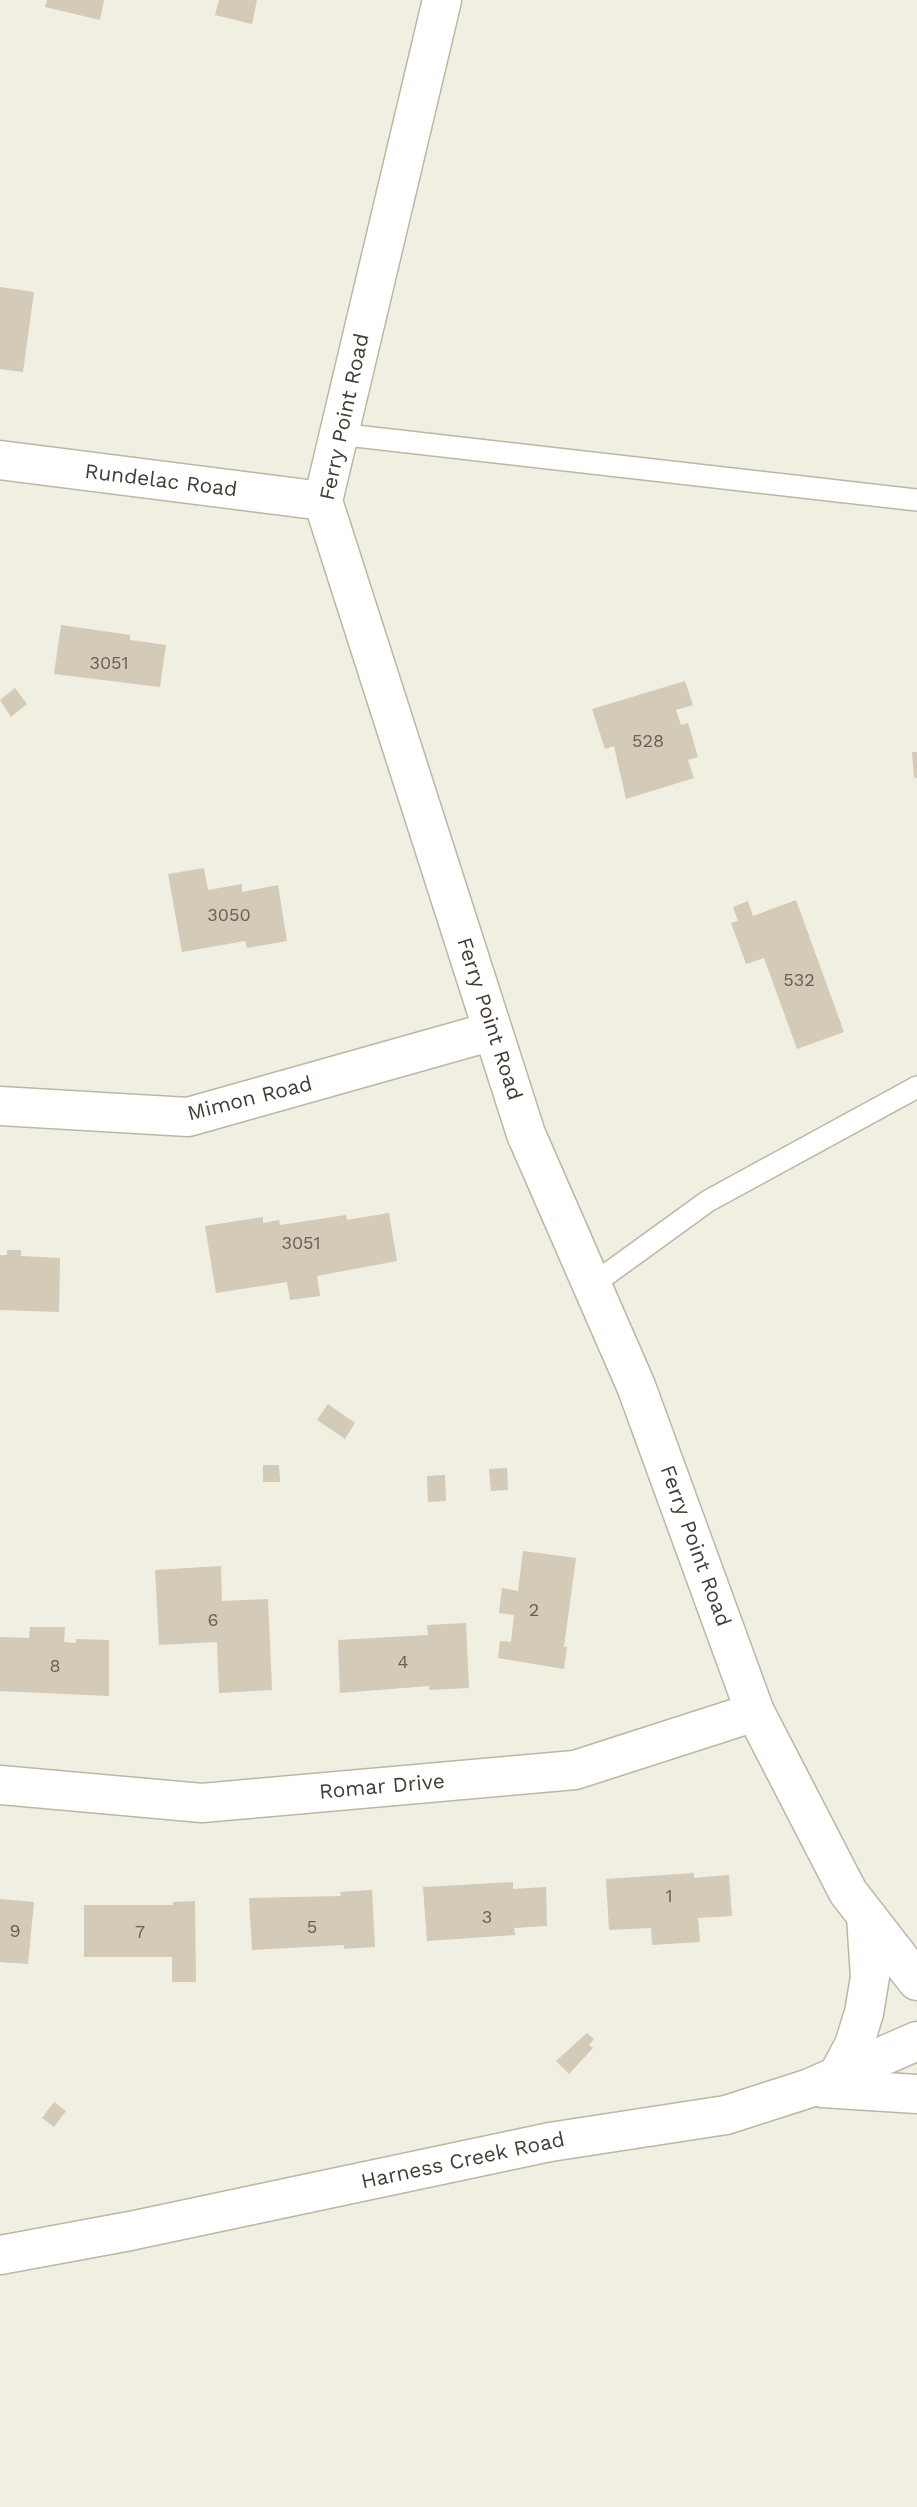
<!DOCTYPE html>
<style>
body{margin:0}
canvas{display:block;background:#f1eee2}
</style>
<canvas width="917" height="2507"></canvas>
<script>
const context = document.querySelector('canvas').getContext('2d');
context.lineJoin = 'round';
function fill(path, color) { context.fillStyle = color; context.fill(path, 'evenodd'); }
const shape = rows => new Path2D(rows.map(r => 'M' + r).join(''));
function stroke(path, color, width, dash) { context.strokeStyle = color; context.lineWidth = width; context.lineCap = dash ? 'butt' : 'round'; context.setLineDash(dash || []); context.stroke(path); }
function write(font, color, halo, rows, align = 'center') {
  context.font = font + ' "Work Sans",sans-serif'; context.lineWidth = 5; context.setLineDash([]); context.textBaseline = 'middle'; context.strokeStyle = halo; context.fillStyle = color; for (const [text, x, y, turn = 0] of rows) {
    context.save(); context.translate(x, y); context.rotate((+turn || 0) * Math.PI / 180); context.textAlign = isNaN(turn) ? turn : align; if (halo) context.strokeText(text, 0, 0); context.fillText(text, 0, 0); context.restore();
  }
}
const building = shape([
 [47,0,104,0,100,20,45,7],
 [219,0,257,0,252,24,215,15],
 [0,287,34,292,23,372,0,369],
 [61,625,130,635,130,640,166,645,160,687,54,674],
 [685,681,693,705,676,710,681,725,688,723,698,757,688,760,694,778,626,799,614,746,605,749,592,709],
 [15,688,27,704,11,717,0,700],
 [912,752,917,752,917,778,914,778],
 [204,868,208,890,242,884,242,892,278,885,287,941,247,948,245,941,182,952,168,874],
 [796,900,844,1032,797,1049,764,958,746,964,731,923,738,921,733,907,748,901,753,916],
 [389,1213,397,1261,317,1276,320,1296,290,1300,287,1282,216,1293,205,1226,263,1217,263,1223,279,1220,280,1225,346,1215,347,1220],
 [7,1250,21,1250,21,1256,60,1258,59,1312,0,1310,0,1255,7,1255],
 [328,1404,355,1423,345,1439,317,1420],
 [263,1465,279,1465,280,1482,263,1482],
 [507,1468,508,1490,491,1491,489,1469],
 [445,1475,446,1501,428,1502,427,1476],
 [523,1551,576,1558,564,1647,567,1647,564,1669,498,1658,500,1641,511,1642,514,1615,499,1613,502,1588,518,1591],
 [221,1566,222,1601,268,1599,272,1690,219,1693,217,1642,159,1645,155,1570],
 [466,1623,469,1688,429,1690,429,1686,340,1693,338,1640,428,1635,427,1625],
 [30,1627,65,1627,64,1642,76,1643,76,1639,109,1640,109,1696,0,1691,0,1637,29,1638],
 [694,1873,694,1878,729,1875,732,1916,698,1918,700,1942,652,1945,651,1928,609,1930,606,1879],
 [513,1882,513,1889,546,1887,547,1926,514,1928,515,1935,427,1941,423,1887],
 [372,1890,375,1947,344,1949,344,1945,252,1950,249,1898,341,1896,340,1892],
 [0,1899,34,1902,28,1964,0,1962],
 [195,1901,196,1982,172,1982,172,1957,84,1957,84,1905,173,1905,173,1902],
 [587,2033,594,2039,589,2045,593,2048,569,2074,556,2061],
 [54,2102,66,2111,54,2127,42,2118]
]);
const service = shape([
 [338,434,917,500],
 [592,1285,708,1201,917,1087]
]);
const minor = shape([
 [442,0,323,501,526,1134,636,1386,755,1712,848,1892,917,1981],
 [0,460,323,501],
 [0,1106,188,1117,493,1031],
 [0,1785,202,1803,575,1770,755,1712]
]);
const tertiary = shape([
 [837,2077,854,2045,864,2013,870,1977,866,1916],
 [822,2088,917,2094],
 [0,2255,130,2231,550,2142,726,2115,810,2088,917,2041]
]);
const numberNames = [
 ["3051",109,664],
 ["528",648,742],
 ["3050",229,916],
 ["532",799,981],
 ["3051",301,1244],
 ["2",534,1611],
 ["6",213,1621],
 ["4",403,1663],
 ["8",55,1667],
 ["1",669,1897],
 ["3",487,1918],
 ["5",312,1928],
 ["9",15,1932],
 ["7",140,1933]
];
const streetNames = [
 ["Ferry Point Road",345,417,-78],
 ["Rundelac Road",161,481,7],
 ["Ferry Point Road",489,1019,72],
 ["Mimon Road",250,1099,-14],
 ["Ferry Point Road",695,1546,70],
 ["Romar Drive",382,1787,-5],
 ["Harness Creek Road",463,2161,-12]
];
fill(building, '#d3cab8');
stroke(service, '#bdb6a5', 24);
stroke(minor, '#bdb6a5', 41);
stroke(tertiary, '#bdb6a5', 41);
stroke(service, '#fff', 21);
stroke(minor, '#fff', 38);
stroke(tertiary, '#fff', 38);
write('18px', '#676054', null, numberNames);
write('21px', '#433d33', '#fff', streetNames);
</script>
